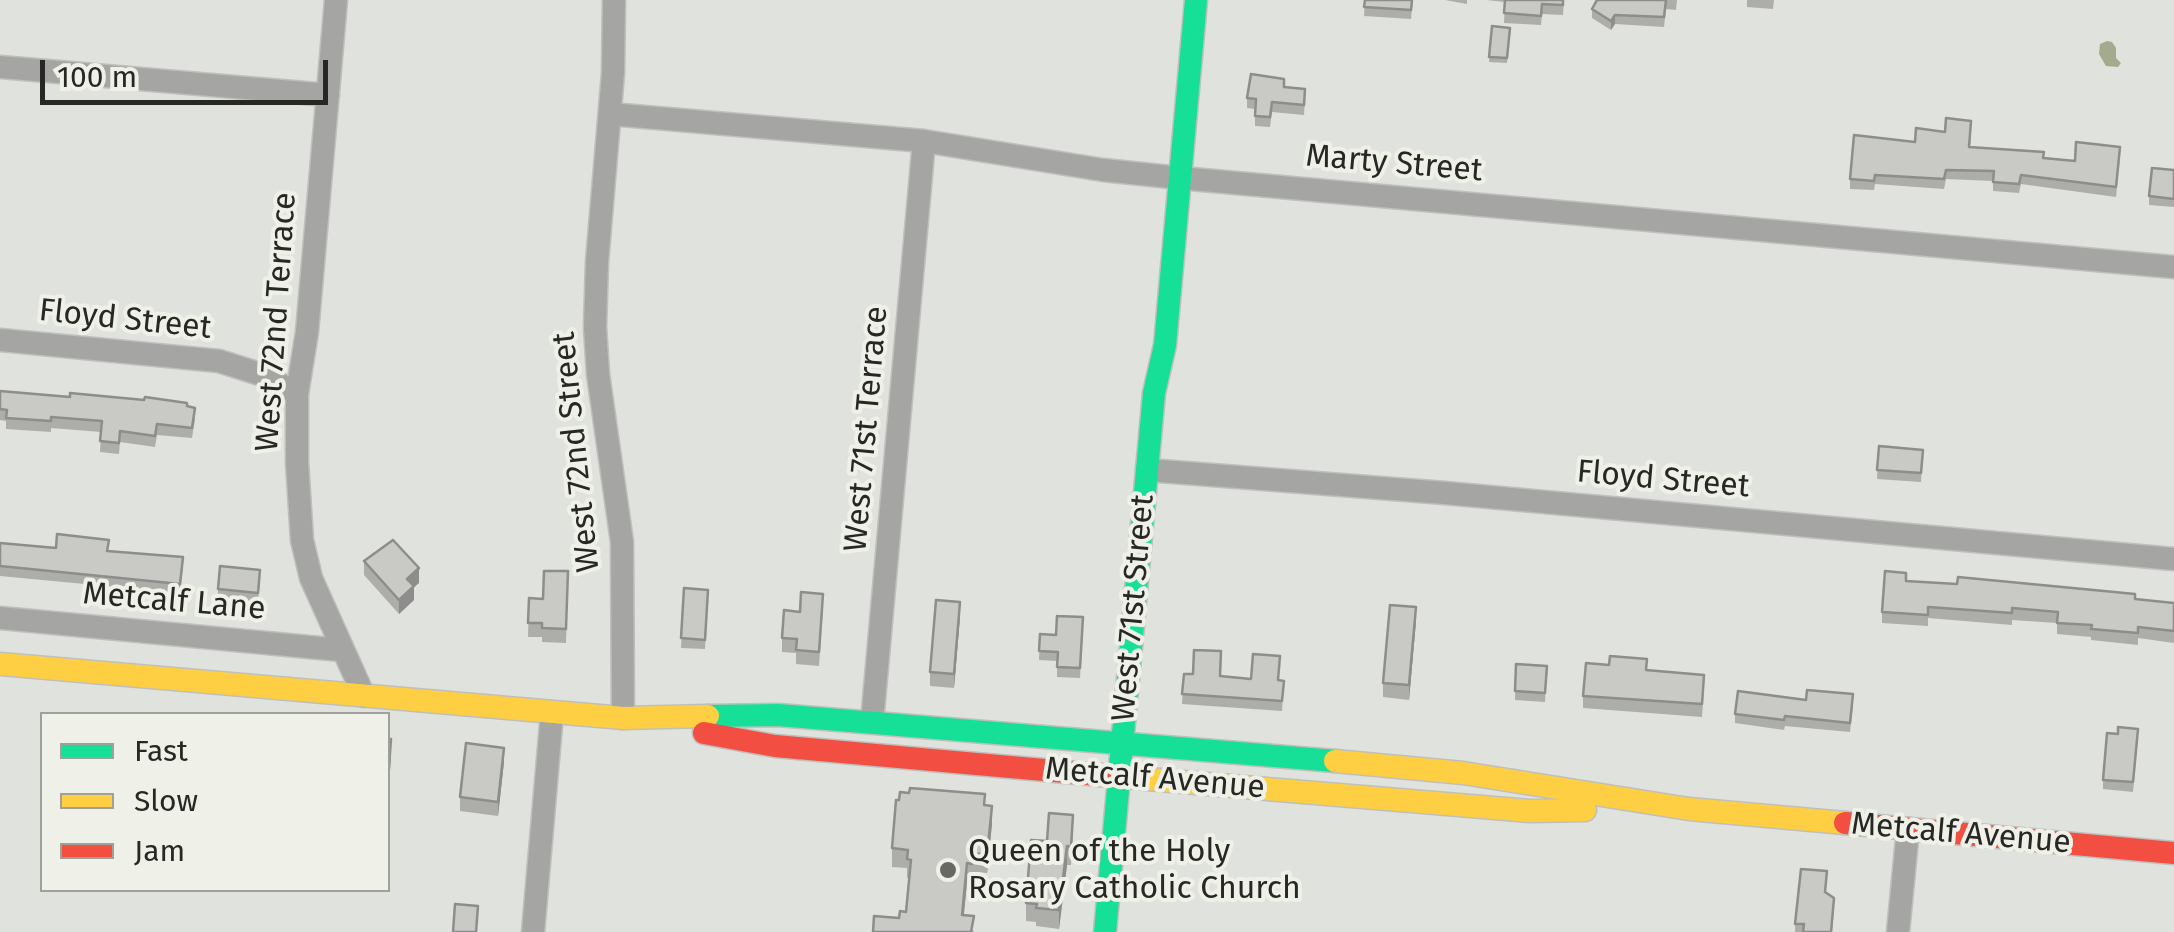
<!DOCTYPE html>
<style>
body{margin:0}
#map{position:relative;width:2174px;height:932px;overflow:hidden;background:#e0e2dd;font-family:"Fira Sans",sans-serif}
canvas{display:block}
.legend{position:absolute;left:40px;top:712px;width:350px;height:180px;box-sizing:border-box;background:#eff1e8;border:2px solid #9fa09a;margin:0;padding:12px 18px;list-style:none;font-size:30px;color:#272724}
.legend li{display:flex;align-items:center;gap:20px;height:50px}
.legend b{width:50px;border:2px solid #9fa09a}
.scale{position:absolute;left:40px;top:60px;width:288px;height:45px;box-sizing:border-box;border:5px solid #272724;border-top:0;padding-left:12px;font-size:30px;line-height:35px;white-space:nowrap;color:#272724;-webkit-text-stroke:8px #eff1e8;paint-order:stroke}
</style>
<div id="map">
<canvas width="2174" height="932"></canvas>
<ul class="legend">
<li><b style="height:12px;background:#16e098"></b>Fast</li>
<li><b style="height:12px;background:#ffcf43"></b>Slow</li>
<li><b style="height:12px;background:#f24e42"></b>Jam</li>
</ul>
<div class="scale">100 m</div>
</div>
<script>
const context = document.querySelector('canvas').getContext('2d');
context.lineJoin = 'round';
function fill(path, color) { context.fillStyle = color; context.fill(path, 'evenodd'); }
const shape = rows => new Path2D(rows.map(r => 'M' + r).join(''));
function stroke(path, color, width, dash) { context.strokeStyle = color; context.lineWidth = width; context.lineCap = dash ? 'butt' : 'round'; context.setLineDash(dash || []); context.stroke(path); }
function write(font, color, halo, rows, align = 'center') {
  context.font = font + ' "Fira Sans",sans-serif'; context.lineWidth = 8; context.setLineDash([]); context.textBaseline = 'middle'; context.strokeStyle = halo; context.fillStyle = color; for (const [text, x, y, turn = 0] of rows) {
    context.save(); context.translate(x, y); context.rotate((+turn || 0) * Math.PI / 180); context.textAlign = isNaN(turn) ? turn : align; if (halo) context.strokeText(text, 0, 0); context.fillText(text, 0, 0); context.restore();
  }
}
const water = shape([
 [2107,41,2112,42,2116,48,2116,58,2121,63,2118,67,2106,66,2099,54,2100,44]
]);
const street = shape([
 [336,0,307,332,297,394,297,462,302,540,311,578,364,696],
 [614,0,613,73,597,262,595,327,598,374,622,542,623,718],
 [0,67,328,95],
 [610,114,924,141,1103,170,1180,178,2174,267],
 [0,340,219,361,266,376,297,394],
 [1147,470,1445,493,2174,559],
 [0,618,341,650],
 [872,722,924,141],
 [533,932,552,713],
 [1898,932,1908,829]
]);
const fast = shape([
 [708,716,778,715,1335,761],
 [1105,932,1154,393,1165,345,1196,0]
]);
const slow = shape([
 [0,664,623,718,708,716],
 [1335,761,1463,773,1689,809,1845,823],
 [1100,775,1530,811,1585,810]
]);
const jam = shape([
 [704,733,775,746,1100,775],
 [1845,823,2174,853]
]);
const wall = shape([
 [1365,0,1413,0,1411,19,1364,16],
 [1445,0,1467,0,1467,4],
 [1486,0,1564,0,1563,15,1542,14,1541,25,1504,23,1505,2],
 [1597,0,1677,0,1676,10,1666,9,1664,27,1615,24,1611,30,1592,18,1592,9],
 [1747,0,1774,0,1773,9,1747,7],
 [1492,26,1510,28,1507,63,1489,62],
 [1284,87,1305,99,1304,115,1272,112,1270,127,1255,126,1255,109,1247,108,1247,98],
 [1971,130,1970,147,2075,161,2120,157,2116,197,2021,184,2019,193,1993,191,1993,181,1946,179,1944,189,1875,184,1874,190,1850,189,1850,179,1915,142,1945,132],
 [2174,170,2174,207,2149,205,2149,196],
 [0,391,187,406,195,419,192,438,157,435,155,447,120,442,119,454,100,452,101,432,51,428,51,432,6,429,6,421,0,420],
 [1879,446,1923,450,1921,482,1877,479],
 [0,543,109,551,183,567,180,593,0,576],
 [364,561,419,583,414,587,414,600,399,614,364,575],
 [568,571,566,643,542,642,542,637,528,637,529,598,543,599],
 [260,579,258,602,218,599,218,589],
 [1906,581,2174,603,2174,643,2138,638,2138,645,2091,640,2091,637,2057,634,2057,623,2012,620,2012,625,1928,618,1928,626,1882,623,1882,612],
 [684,588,708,590,705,649,681,648],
 [823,608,819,666,796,664,796,653,782,652,782,638,800,612],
 [960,617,954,688,930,686,930,672],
 [1416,621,1409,700,1383,697,1383,683],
 [1083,627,1080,678,1057,677,1057,661,1039,660,1040,634,1056,635],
 [1516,664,1547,666,1545,702,1515,700],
 [1609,665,1647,670,1704,688,1702,717,1583,708,1583,696],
 [1184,674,1284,681,1282,711,1182,704],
 [1806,700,1853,704,1850,732,1785,726,1784,730,1735,723,1735,714],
 [2118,734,2138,738,2133,792,2103,789,2103,780],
 [504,762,498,816,460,811,460,797],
 [985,805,992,824,987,873,973,872,972,882,967,882,964,915,974,932,899,918,906,912,910,878,907,878,907,868,892,867,892,848],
 [1073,833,1071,865,1067,865,1059,929,1036,926,1036,922,1026,921,1026,903,1047,841],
 [1826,893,1834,910,1832,932,1795,932,1795,924]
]);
const shadedWall = shape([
 [1615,15,1615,24,1611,30,1611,21],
 [419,568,419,583,414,587,414,600,399,614,399,600,407,579],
 [960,602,960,617,954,688,954,674],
 [1416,607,1416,621,1409,700,1409,685],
 [391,739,391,757,388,799,388,780],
 [504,748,504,762,498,816,498,802],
 [992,806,992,824,987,873,987,855],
 [1067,846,1067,865,1059,929,1059,910],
 [967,863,967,882,962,932,962,915]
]);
const building = shape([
 [1365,0,1412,0,1411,10,1364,7,1365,0],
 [1505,0,1563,0,1563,5,1542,4,1541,16,1504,13,1505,0],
 [1597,0,1666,0,1664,17,1615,15,1611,21,1592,9,1597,0],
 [1492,26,1510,28,1507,58,1489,57,1492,26],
 [1251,74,1284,79,1284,87,1305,89,1304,105,1272,102,1270,117,1255,116,1256,99,1247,98,1251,74],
 [1946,118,1971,121,1969,147,2044,152,2043,158,2075,161,2076,142,2120,147,2116,187,2021,175,2019,184,1993,182,1994,171,1946,170,1944,179,1875,175,1874,181,1850,179,1854,135,1915,142,1916,128,1945,132,1946,118],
 [2152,168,2174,170,2174,199,2149,196,2152,168],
 [0,391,70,397,70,393,144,400,145,397,187,403,187,406,195,408,192,428,157,424,155,436,120,431,119,443,100,441,102,421,51,417,51,421,6,418,7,410,0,409,0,391],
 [1879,446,1923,450,1921,473,1877,470,1879,446],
 [57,534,109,540,107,551,183,557,180,584,0,566,0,543,56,548,57,534],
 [393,540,419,568,407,579,414,586,399,600,364,561,393,540],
 [220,566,260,570,258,593,218,589,220,566],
 [544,571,568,571,566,629,542,628,542,623,528,623,529,598,543,599,544,571],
 [1885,571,1906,573,1906,581,1957,584,1958,577,2135,594,2135,599,2174,603,2174,631,2138,627,2138,633,2091,629,2092,625,2057,623,2058,612,2012,608,2012,613,1928,607,1928,615,1882,612,1885,571],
 [684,588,708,590,705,640,681,638,684,588],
 [801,592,823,594,819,652,796,650,797,639,782,638,784,610,800,612,801,592],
 [936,600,960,602,954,674,930,672,936,600],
 [1390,605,1416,607,1409,685,1383,683,1390,605],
 [1057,616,1083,617,1080,668,1057,667,1058,652,1039,651,1040,634,1056,635,1057,616],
 [1194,650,1221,651,1220,676,1251,679,1253,654,1280,656,1278,680,1284,681,1282,701,1182,694,1184,674,1193,674,1194,650],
 [1610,656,1647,659,1646,670,1704,675,1702,704,1583,696,1586,663,1609,665,1610,656],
 [1516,664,1547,666,1545,693,1515,691,1516,664],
 [1807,690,1853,694,1850,723,1785,716,1784,720,1735,714,1738,691,1806,700,1807,690],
 [2118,727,2138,729,2133,782,2103,780,2107,733,2118,734,2118,727],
 [388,739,391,739,388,780,388,739],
 [466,743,504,748,498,802,460,797,466,743],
 [910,788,985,794,984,805,992,806,987,855,973,853,972,864,967,863,962,915,974,916,971,932,873,932,874,916,899,918,900,911,906,912,911,860,907,859,908,850,892,848,896,800,899,800,900,792,909,793,910,788],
 [1049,813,1073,815,1071,847,1067,846,1059,910,1036,908,1037,904,1026,903,1031,840,1047,841,1049,813],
 [1801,869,1827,871,1825,892,1834,898,1831,932,1803,932,1804,924,1795,924,1801,869],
 [455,904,478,906,476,932,453,932,455,904]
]);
const markers = [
 [948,870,10,"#686865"]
];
const streetNames = [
 ["Marty Street",1394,164,5],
 ["Floyd Street",125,320,6],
 ["West 72nd Terrace",277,322,-86],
 ["West 71st Terrace",867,429,-85],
 ["West 72nd Street",577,452,-96],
 ["Floyd Street",1663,480,5],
 ["Metcalf Lane",174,602,5],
 ["West 71st Street",1134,608,-85],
 ["Metcalf Avenue",1155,779,5],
 ["Metcalf Avenue",1961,834,5]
];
const poiNames = [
 ["Queen of the Holy",968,852],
 ["Rosary Catholic Church",968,889]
];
fill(water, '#a4ab8c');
stroke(street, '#bfc0bd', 25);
stroke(fast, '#bfc0bd', 25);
stroke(slow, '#bfc0bd', 25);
stroke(jam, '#bfc0bd', 25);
stroke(street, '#a5a6a4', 22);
stroke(fast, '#16e098', 22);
stroke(slow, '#ffcf43', 22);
stroke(jam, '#f24e42', 22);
fill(wall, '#adaeaa');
fill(shadedWall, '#8d8d8b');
fill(building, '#c9cac6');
stroke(building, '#8d8d8b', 2.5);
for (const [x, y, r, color] of markers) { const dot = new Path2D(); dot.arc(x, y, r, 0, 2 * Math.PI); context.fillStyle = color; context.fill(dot); stroke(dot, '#eff1e8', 4); }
write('32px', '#272724', '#eff1e8', streetNames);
write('32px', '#272724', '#eff1e8', poiNames, 'left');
</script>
